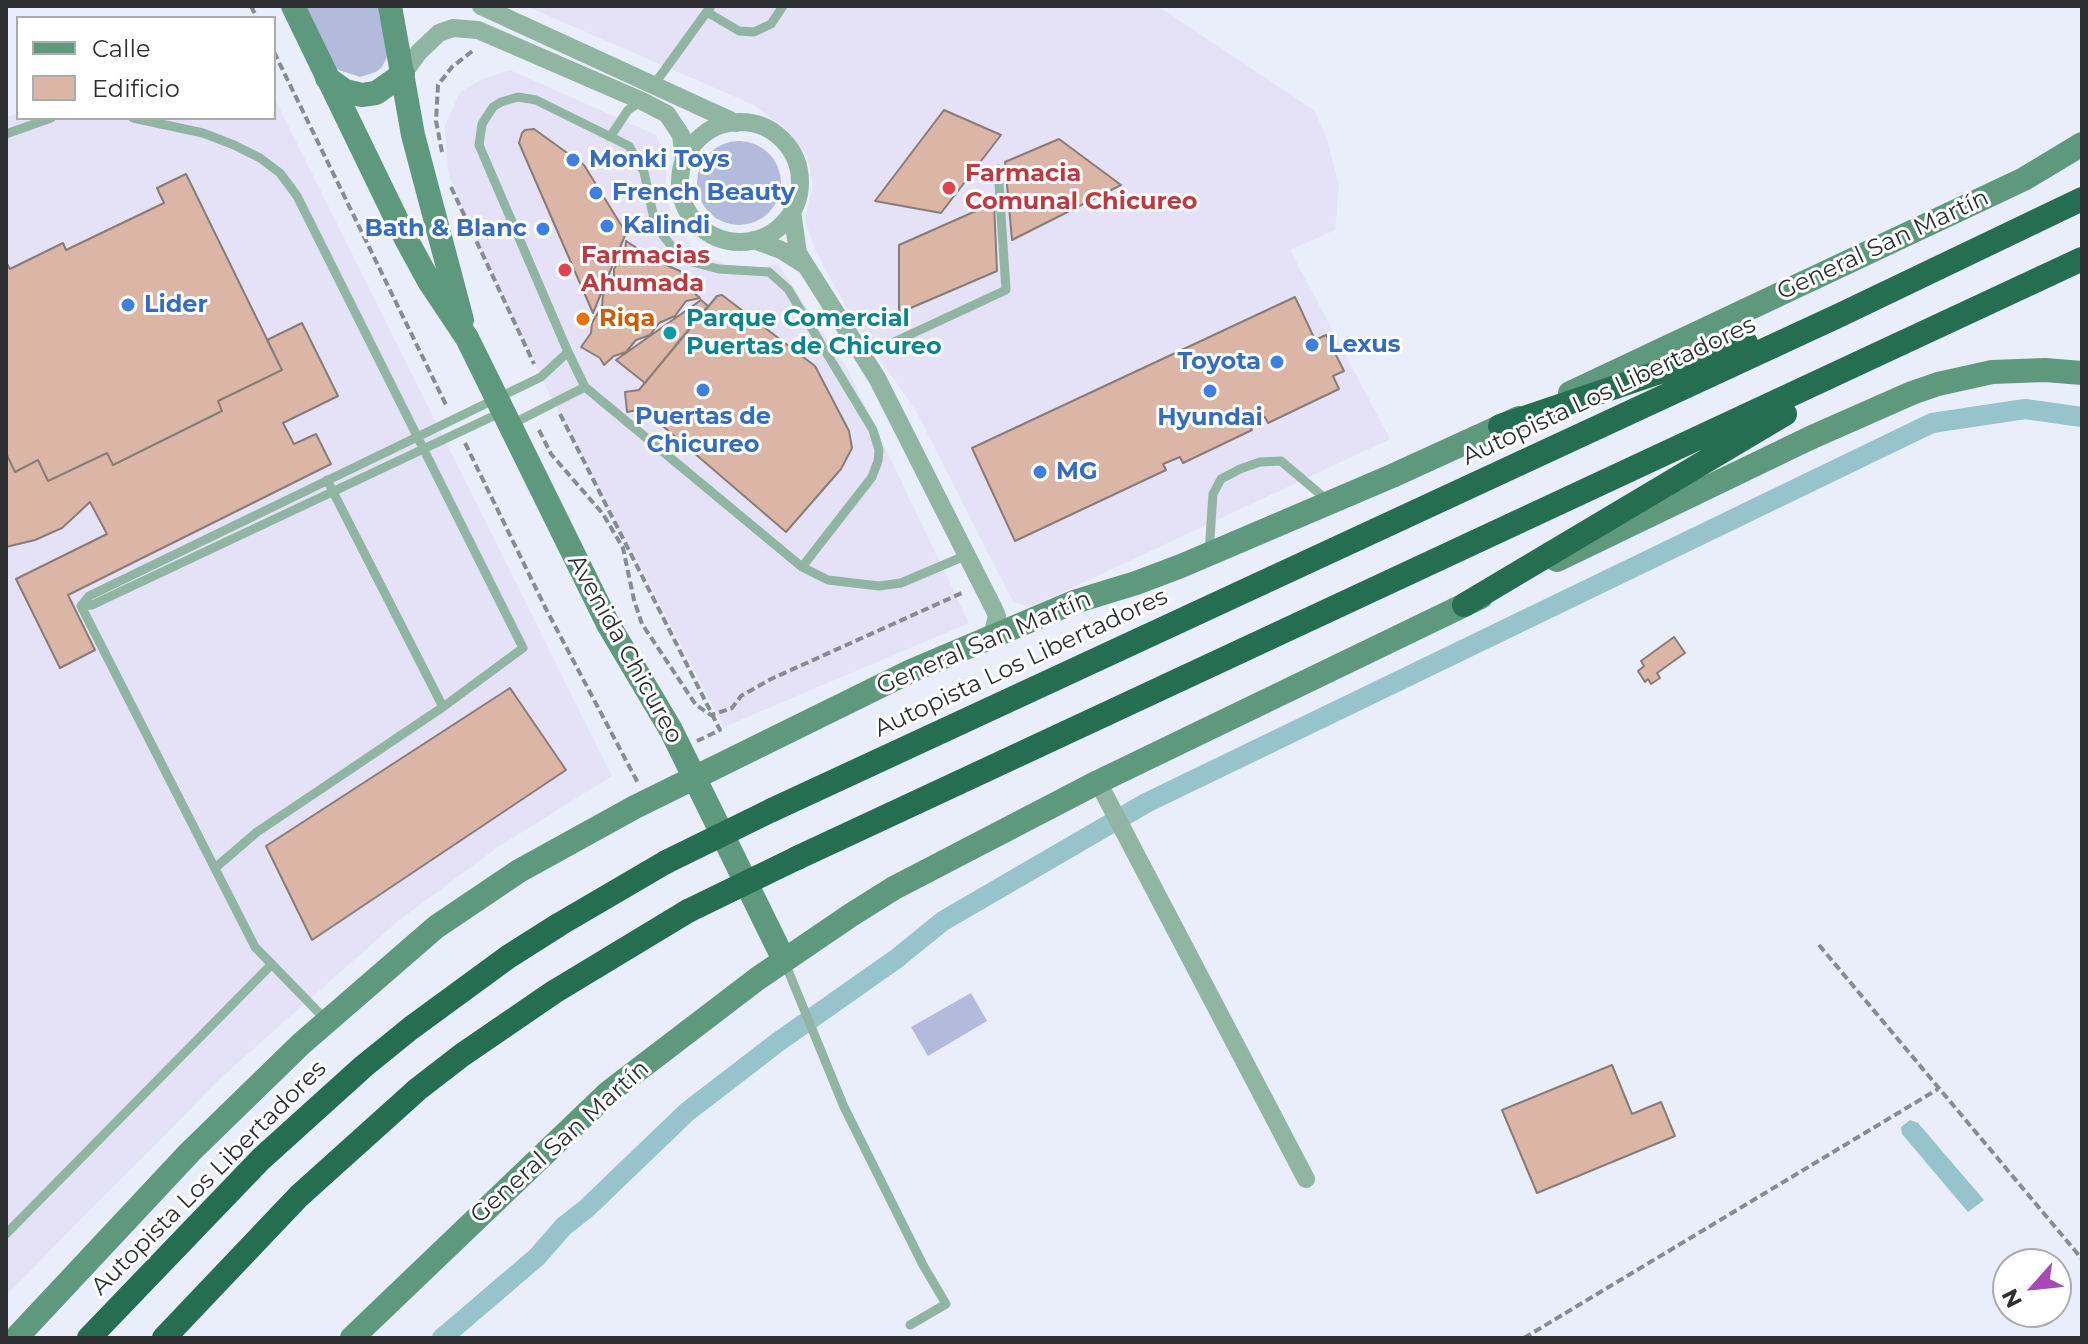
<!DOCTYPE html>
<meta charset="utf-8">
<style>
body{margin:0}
#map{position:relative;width:2088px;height:1344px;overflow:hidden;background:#eaeefa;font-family:Montserrat,sans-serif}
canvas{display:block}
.frame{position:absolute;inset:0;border:8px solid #2e2f33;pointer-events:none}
.legend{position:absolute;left:16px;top:16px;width:260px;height:104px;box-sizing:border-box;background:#fff;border:2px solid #abacad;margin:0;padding:10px 14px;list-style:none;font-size:24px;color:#2e2f33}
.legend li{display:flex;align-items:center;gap:16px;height:40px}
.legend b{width:40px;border:2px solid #abacad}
.north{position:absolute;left:1992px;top:1248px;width:80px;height:80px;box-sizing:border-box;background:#fff;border:2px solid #abacad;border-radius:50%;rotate:243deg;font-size:22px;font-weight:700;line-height:32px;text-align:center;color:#2e2f33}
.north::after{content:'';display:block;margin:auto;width:28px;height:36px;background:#a749b2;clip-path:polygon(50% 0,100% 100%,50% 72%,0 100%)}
</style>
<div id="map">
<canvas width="2088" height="1344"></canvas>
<div class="frame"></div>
<ul class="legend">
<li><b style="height:10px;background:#5f997d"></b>Calle</li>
<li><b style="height:22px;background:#dbb6a6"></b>Edificio</li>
</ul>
<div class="north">N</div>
</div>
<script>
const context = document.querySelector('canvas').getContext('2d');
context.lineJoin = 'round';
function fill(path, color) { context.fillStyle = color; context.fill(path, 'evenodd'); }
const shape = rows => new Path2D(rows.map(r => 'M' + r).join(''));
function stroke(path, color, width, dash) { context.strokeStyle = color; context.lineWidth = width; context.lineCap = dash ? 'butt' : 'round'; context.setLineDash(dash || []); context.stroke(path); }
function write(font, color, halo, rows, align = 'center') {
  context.font = font + ' Montserrat,sans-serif'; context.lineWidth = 6; context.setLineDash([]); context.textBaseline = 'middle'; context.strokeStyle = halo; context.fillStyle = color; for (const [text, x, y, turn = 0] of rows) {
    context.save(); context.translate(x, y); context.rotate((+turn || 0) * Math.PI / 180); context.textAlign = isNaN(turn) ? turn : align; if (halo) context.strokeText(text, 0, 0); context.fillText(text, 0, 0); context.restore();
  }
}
const commercial = shape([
 [526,6,1158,6,1314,110,1326,136,1339,185,1335,230,1290,250,1390,439,1031,607,1013,602,916,411,856,325,815,250,805,220,813,182,807,155,786,129,754,105],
 [510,70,656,135,667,162,665,191,673,220,690,244,700,253,725,265,751,269,778,264,848,370,969,623,724,727,541,377,468,223,448,172,445,125,460,92,480,80],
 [274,97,612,776,498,847,398,921,224,1075,6,1295,6,118,18,113,18,118,274,118]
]);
const green = shape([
 [304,6,380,6,390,51,382,67,376,72,360,77,336,69],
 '697 183a42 42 0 1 1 84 0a42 42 0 1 1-84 0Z',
 [971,993,987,1021,928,1056,911,1027]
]);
const water = shape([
 [1910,1120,1918,1123,1984,1200,1968,1212,1902,1134,1901,1127]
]);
const canal = shape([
 [442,1338,537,1257,564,1226,587,1208,687,1112,778,1042,896,959,943,921,1146,803,1932,423,2025,409,2082,417]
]);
const building = shape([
 [944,110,1001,135,941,213,875,201,944,110],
 [534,129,584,165,626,233,593,313,519,143,522,133,525,130,534,129],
 [1059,139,1121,185,1012,240,1005,162,1059,139],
 [186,174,282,370,218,401,222,411,113,465,107,453,48,481,38,460,15,472,6,453,6,262,10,269,63,243,66,250,164,203,157,188,186,174],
 [994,203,997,271,899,313,899,245,994,203],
 [626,241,640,250,656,253,666,265,680,271,686,286,700,298,686,301,675,316,659,323,650,335,636,340,626,352,614,356,604,365,600,358,581,347,591,333,592,323,602,306,603,295,614,279,614,269,625,253,626,241],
 [722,295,815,366,849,431,852,448,841,469,786,532,643,409,627,412,625,392,639,390,717,296,722,295],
 [1295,297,1315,340,1326,335,1344,371,1333,376,1339,389,1268,423,1265,417,1249,424,1252,430,1183,463,1180,457,1163,464,1166,470,1015,541,972,448,1295,297],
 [701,300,708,306,645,383,616,360,701,300],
 [302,323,338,396,283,423,294,444,316,434,331,464,68,595,95,650,60,668,16,579,107,534,90,502,62,528,35,540,6,547,6,453,15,472,38,460,48,481,107,453,113,465,222,411,218,401,282,370,267,340,302,323],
 [1674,637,1685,653,1657,673,1660,678,1651,684,1648,679,1645,682,1638,671,1644,666,1641,661,1674,637],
 [510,688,566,770,312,940,266,846,510,688],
 [1612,1065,1632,1114,1661,1102,1675,1136,1537,1193,1502,1110,1612,1065]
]);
const path = shape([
 [251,6,257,18],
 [274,52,447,407],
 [442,152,436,121,438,85,452,67,475,49],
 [451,187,534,364],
 [560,414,720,730,697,741],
 [539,430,551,454,603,514,623,548,634,600,642,624,696,705,711,715,732,708,741,696,771,679,964,592],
 [465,443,546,609,639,785],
 [1819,945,2082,1259],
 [1524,1338,1938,1089]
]);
const lane = shape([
 [707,12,739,31,754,32,771,24,783,6],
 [653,86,711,6],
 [133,118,203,133,234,145,260,158,280,173,297,196,523,648,443,707],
 [6,134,51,118],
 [610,137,628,110,642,101],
 [864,356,1006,290,998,169],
 [510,425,585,387],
 [1209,553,1213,494,1221,479,1240,469,1260,462,1281,461,1327,500],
 [802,567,872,477,878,461,879,450,873,430,788,289,769,272,719,269,688,261,676,252,659,230,654,219,644,172,629,146,536,100,518,97,501,102,493,107,482,124,479,145,568,352,585,387,802,567,828,580,879,586,901,583,967,555],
 [81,606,89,596,541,377,568,352],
 [81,606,255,947,326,1020],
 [81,606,92,605,502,412],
 [215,868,257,832,443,707,327,480],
 [785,963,844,1107,923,1265,946,1304,910,1325],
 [6,1234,272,964]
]);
const street = shape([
 [481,6,736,123],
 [403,74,419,52,439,33,453,28,478,30,642,101,667,114,681,135,684,160],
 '680 182a60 60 0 1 1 120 0a60 60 0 1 1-120 0Z',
 [792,211,798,253,877,378,994,609,997,616,992,636],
 [754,240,781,250,803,264],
 [1098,782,1306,1179]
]);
const secondary = shape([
 [293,6,406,239,429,281,467,338,608,624,671,730,784,960],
 [390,6,413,135,462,320],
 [327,78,345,91,362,95,376,93,403,74],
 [1570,393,2024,179,2082,144],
 [1557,560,1810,438,1912,393,1938,384,1992,372,2045,370,2082,373],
 [16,1338,190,1152,301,1044,436,927,519,871,635,807,911,671,1074,602,1136,583,1181,566,1392,476,1519,418],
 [352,1338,609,1092,757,979,851,915,894,888,1098,782,1481,597]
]);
const highway = shape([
 [1500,426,1746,343],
 [1464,605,1785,414],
 [772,810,1840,315,2082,199],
 [797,858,2082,259],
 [89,1338,261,1159,364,1066,411,1028,508,957,560,924,666,862],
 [164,1338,299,1196,418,1089,462,1055,554,992,688,911]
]);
const highwayBridge = shape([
 [666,862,772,810],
 [688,911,797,858]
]);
const markers = [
 [573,160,8,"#3f7fe0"],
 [949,188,8,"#e0444e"],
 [596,193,8,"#3f7fe0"],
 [607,226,8,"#3f7fe0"],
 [543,229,8,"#3f7fe0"],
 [565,270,8,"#e0444e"],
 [128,305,8,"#3f7fe0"],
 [583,319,8,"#e8710a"],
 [670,333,8,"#0f9aa8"],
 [1312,345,8,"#3f7fe0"],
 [1277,362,8,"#3f7fe0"],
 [703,390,8,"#3f7fe0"],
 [1210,391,8,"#3f7fe0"],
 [1040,472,8,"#3f7fe0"]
];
const shopNames = [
 ["Monki Toys",589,160],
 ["French Beauty",612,193],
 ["Kalindi",623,226],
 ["Bath & Blanc",527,229,"right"],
 ["Lider",144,305],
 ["Lexus",1328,345],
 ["Toyota",1261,362,"right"],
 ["Puertas de",703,417,"center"],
 ["Chicureo",703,445,"center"],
 ["Hyundai",1210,418,"center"],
 ["MG",1056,472]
];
const healthNames = [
 ["Farmacia",965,174],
 ["Comunal Chicureo",965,202],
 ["Farmacias",581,256],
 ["Ahumada",581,284]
];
const streetNames = [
 ["General San Martín",1883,245,-25],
 ["Autopista Los Libertadores",1609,391,-25],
 ["General San Martín",984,643,-23],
 ["Avenida Chicureo",625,649,61],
 ["Autopista Los Libertadores",1021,663,-25],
 ["General San Martín",560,1142,-42],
 ["Autopista Los Libertadores",209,1178,-45]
];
const foodNames = [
 ["Riqa",599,319]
];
const cultureNames = [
 ["Parque Comercial",686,319],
 ["Puertas de Chicureo",686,347]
];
fill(commercial, '#e5e1f7');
fill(green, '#b2bbdb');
fill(water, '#97c3cc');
stroke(canal, '#97c3cc', 20);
fill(building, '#dbb6a6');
stroke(building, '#887c78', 2);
stroke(path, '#898b93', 4, [8, 4]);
stroke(lane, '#90b5a2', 9);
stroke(street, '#90b5a2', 18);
stroke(secondary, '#5f997d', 24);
stroke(highway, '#256e51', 24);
stroke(highwayBridge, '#256e51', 24);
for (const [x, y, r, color] of markers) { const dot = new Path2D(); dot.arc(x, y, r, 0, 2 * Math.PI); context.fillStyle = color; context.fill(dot); stroke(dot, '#fff', 3); }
write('bold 24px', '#366cbe', '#fff', shopNames, 'left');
write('bold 24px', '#be3a42', '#fff', healthNames, 'left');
write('24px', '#2e2f33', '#fff', streetNames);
write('bold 24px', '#c56008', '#fff', foodNames, 'left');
write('bold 24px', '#0d838f', '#fff', cultureNames, 'left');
</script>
